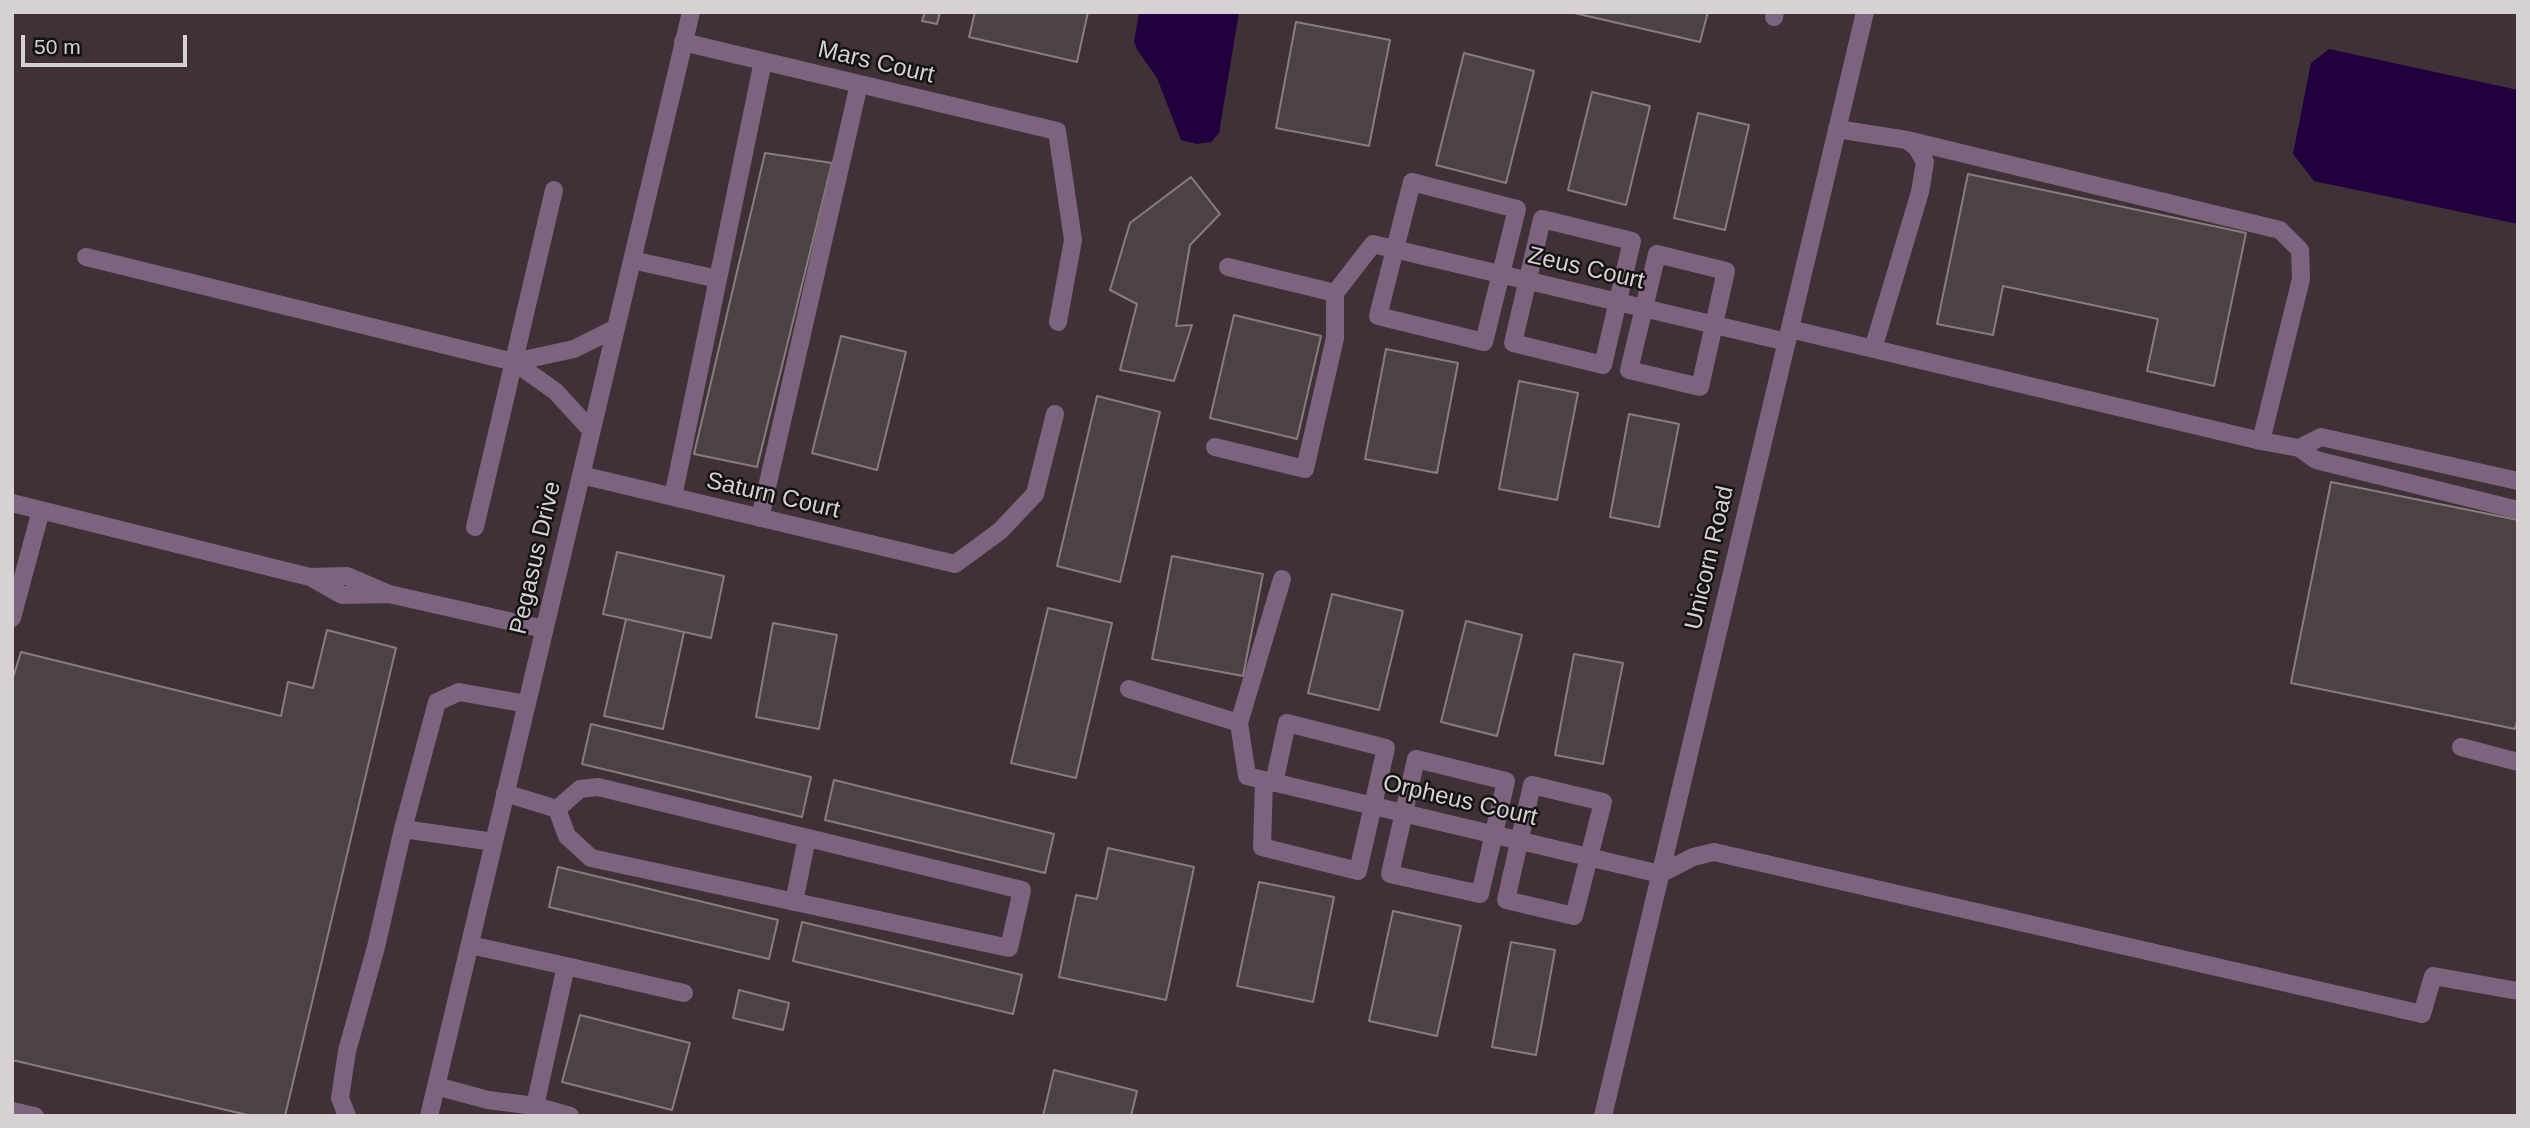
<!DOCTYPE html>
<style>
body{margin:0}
#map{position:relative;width:2530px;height:1128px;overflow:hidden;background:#31282d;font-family:Arial,sans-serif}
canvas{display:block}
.frame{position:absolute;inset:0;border:14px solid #d7d1d4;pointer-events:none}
.scale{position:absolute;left:21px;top:35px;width:166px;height:32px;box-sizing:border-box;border:4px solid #d7d1d4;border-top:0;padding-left:9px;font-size:21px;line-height:24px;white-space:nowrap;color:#d7d1d4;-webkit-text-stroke:5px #161214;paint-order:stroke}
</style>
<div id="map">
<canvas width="2530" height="1128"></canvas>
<div class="frame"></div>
<div class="scale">50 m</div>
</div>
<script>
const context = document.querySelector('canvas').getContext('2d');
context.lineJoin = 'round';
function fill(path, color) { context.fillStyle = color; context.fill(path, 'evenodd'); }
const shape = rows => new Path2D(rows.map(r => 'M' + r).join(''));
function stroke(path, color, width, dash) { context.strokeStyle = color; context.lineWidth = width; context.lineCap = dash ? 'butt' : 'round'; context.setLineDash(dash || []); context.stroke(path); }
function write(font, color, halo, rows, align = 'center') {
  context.font = font + ' Arial,sans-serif'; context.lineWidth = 5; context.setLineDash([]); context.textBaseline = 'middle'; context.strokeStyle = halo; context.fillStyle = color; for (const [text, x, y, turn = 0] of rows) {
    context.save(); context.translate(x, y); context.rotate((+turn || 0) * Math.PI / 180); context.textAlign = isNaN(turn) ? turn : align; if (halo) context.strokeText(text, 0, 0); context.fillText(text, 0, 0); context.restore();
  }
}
const built = shape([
 [12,12,2518,12,2518,1116,12,1116]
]);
const water = shape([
 [1139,12,1239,12,1219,133,1211,142,1197,144,1181,140,1157,78,1138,51,1134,42],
 [2329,49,2518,90,2518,224,2314,181,2293,154,2311,63]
]);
const building = shape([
 [925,12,940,12,937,24,922,21,925,12],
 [975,12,1088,12,1077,62,969,37,975,12],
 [1570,12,1708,12,1700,42,1570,12],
 [1296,22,1390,40,1369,146,1276,128,1296,22],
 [1464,53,1534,71,1506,183,1436,165,1464,53],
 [1592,92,1650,106,1626,205,1568,190,1592,92],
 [1698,113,1749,125,1725,230,1674,218,1698,113],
 [765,153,832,163,757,467,694,454,765,153],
 [1968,174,2246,233,2214,386,2147,371,2158,319,2003,286,1993,335,1937,324,1968,174],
 [1191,177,1220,214,1190,245,1176,326,1192,325,1174,381,1120,370,1137,304,1110,290,1130,223,1191,177],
 [1234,315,1321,336,1297,439,1210,418,1234,315],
 [841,336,906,352,877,470,812,453,841,336],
 [1386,349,1458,363,1437,473,1365,459,1386,349],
 [1519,381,1578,393,1557,500,1499,489,1519,381],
 [1097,396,1160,412,1120,582,1057,566,1097,396],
 [1629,414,1679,424,1659,527,1610,517,1629,414],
 [2331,482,2518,520,2518,717,2515,729,2291,683,2331,482],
 [617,552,724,576,711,638,603,614,617,552],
 [1172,556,1263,574,1243,676,1152,659,1172,556],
 [1332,594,1403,611,1379,710,1308,693,1332,594],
 [1048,608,1112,623,1076,778,1011,763,1048,608],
 [626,619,684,632,663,729,604,716,626,619],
 [1466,621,1522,635,1497,736,1441,722,1466,621],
 [773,623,837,635,819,729,756,717,773,623],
 [327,630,396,648,285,1116,252,1116,12,1060,12,681,21,652,281,716,288,682,313,688,327,630],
 [1574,654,1623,663,1603,764,1555,755,1574,654],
 [591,724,811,777,802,817,582,764,591,724],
 [834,780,1054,834,1045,873,825,820,834,780],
 [1108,848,1194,867,1166,1000,1059,977,1076,895,1097,899,1108,848],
 [558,867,778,920,769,959,549,907,558,867],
 [1259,882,1334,897,1313,1002,1237,986,1259,882],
 [1393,911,1461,926,1437,1036,1369,1021,1393,911],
 [802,922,1022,975,1013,1014,793,961,802,922],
 [1511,942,1555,950,1536,1055,1492,1047,1511,942],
 [739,990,789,1003,783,1030,733,1018,739,990],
 [580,1015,690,1043,672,1110,562,1082,580,1015],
 [1054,1070,1137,1091,1131,1116,1043,1116,1054,1070]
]);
const minor = shape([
 [1774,17,1775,12],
 [683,42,1057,131,1073,240,1058,322],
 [1837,129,1907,140,1917,148,1925,162,1920,192,1873,349],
 [1907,140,2280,230,2300,250,2301,279,2261,441],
 [1412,182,1517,209,1484,342,1378,316,1412,182],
 [1542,219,1632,241,1603,365,1513,343,1542,219],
 [1657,254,1726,271,1700,387,1629,370,1657,254],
 [86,257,514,362,555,391,591,430],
 [632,260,718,279],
 [1228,267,1335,293,1373,244,1787,342],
 [1790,329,2261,441,2299,448,2316,460,2518,510],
 [514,362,574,349,616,328],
 [1215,447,1305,469,1335,338,1335,293],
 [2299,448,2321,437,2518,481],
 [581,475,955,564,1000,531,1035,494,1055,414],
 [673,497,763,61],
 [12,503,310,577,342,595,389,594],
 [760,518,859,84],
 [475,527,554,190],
 [310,577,347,576,389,594,544,629],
 [1282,579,1239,723,1247,776,1660,874,1693,857,1714,852,2422,1014,2433,976,2518,991],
 [12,618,41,510],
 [1129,689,1239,723],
 [2461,747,2518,762],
 [1416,759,1506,781,1480,894,1390,874,1416,759],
 [1264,780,1262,847,1358,871,1386,748,1287,723,1274,783],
 [1532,785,1603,802,1574,916,1506,900,1532,785],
 [505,793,557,809,567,836,591,858,1009,948,1022,890,598,787,580,789,557,809],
 [403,829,494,842],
 [794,902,807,838],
 [566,966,684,993],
 [436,1086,488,1100,535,1106,566,966,470,945],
 [535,1106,570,1116],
 [12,1111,35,1116],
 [347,1116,340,1098,347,1051,376,947,403,829,437,702,459,692,527,704],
 [429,1116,691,12],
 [1603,1116,1865,12]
]);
const streetNames = [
 ["Mars Court",876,63,13],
 ["Zeus Court",1586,269,13],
 ["Saturn Court",773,496,13],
 ["Pegasus Drive",536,558,-77],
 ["Unicorn Road",1710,558,-77],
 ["Orpheus Court",1460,801,13]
];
fill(built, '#403139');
fill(water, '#22003e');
fill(building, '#4c4143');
stroke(building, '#887c7e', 2);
stroke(minor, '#7c647e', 18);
write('24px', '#d7d1d4', '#161214', streetNames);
</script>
